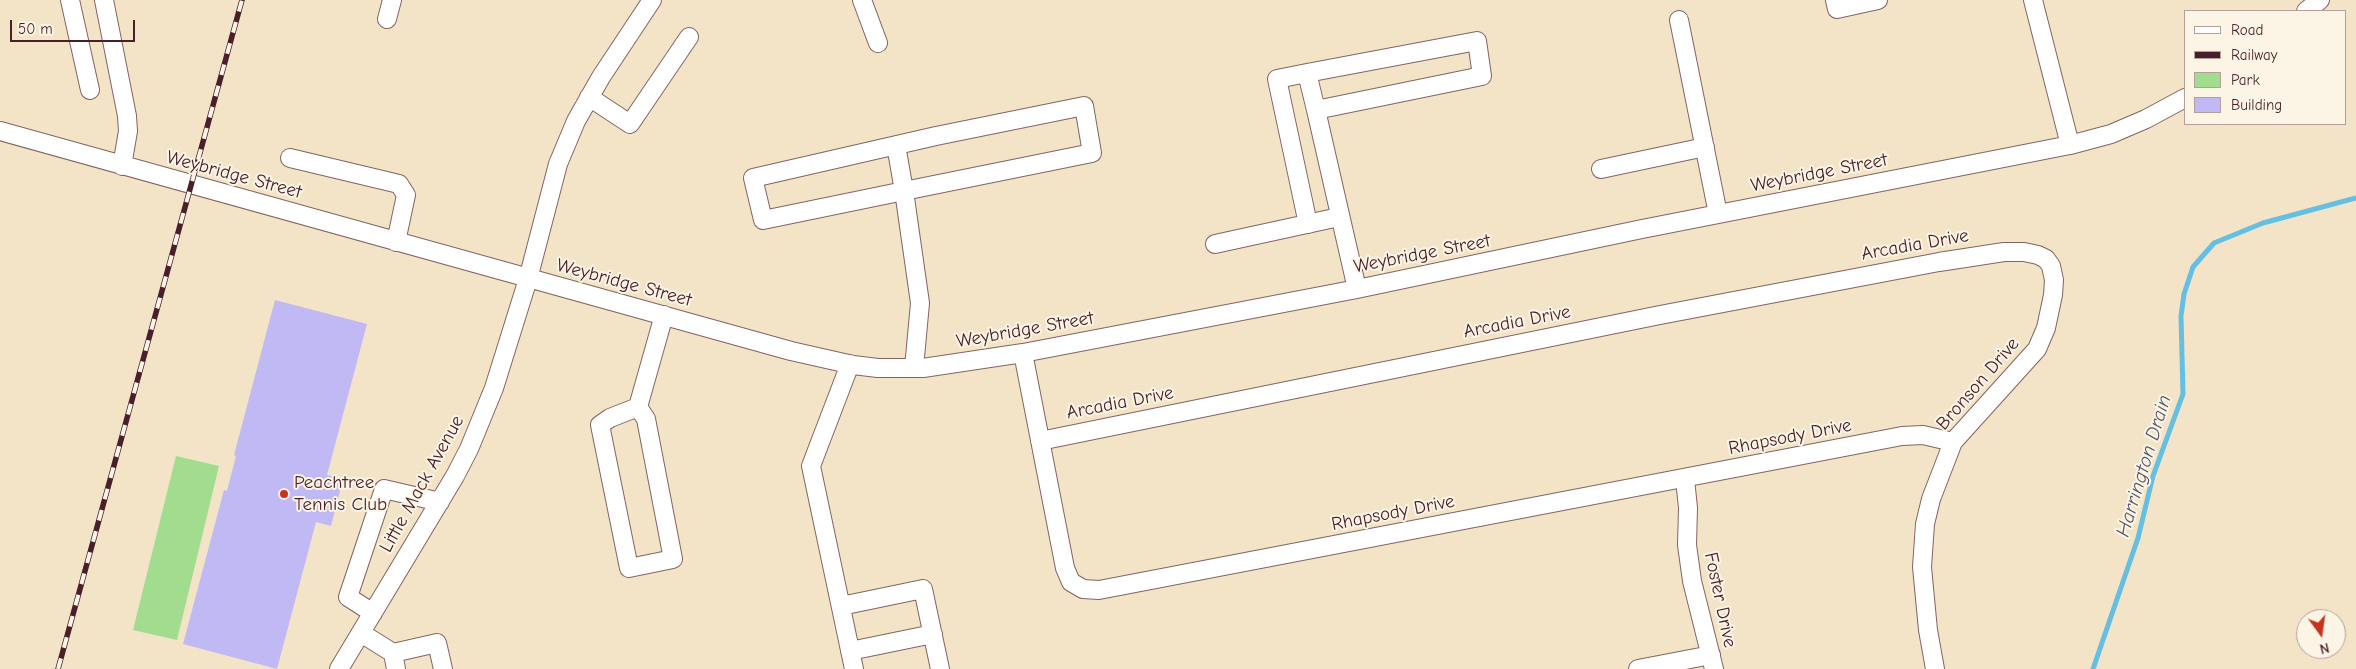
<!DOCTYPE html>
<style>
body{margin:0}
#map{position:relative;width:2356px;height:669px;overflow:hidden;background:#f3e4c8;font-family:"Comic Neue",sans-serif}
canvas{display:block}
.legend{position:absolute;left:2184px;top:10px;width:162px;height:115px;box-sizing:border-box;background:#fcf5e5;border:1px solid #b59f9b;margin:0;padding:6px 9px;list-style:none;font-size:15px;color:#4a1f2b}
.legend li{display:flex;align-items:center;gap:10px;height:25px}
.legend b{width:25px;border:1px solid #b59f9b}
.north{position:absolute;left:2296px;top:609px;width:50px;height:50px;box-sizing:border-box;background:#fcf5e5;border:1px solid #b59f9b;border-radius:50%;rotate:166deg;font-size:14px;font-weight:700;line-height:20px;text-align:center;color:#4a1f2b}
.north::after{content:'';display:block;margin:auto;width:18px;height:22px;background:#c8321e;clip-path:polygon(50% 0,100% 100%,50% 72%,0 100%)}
.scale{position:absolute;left:10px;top:20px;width:125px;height:22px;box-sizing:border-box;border:2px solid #4a1f2b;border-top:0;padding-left:6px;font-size:15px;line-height:18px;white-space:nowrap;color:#4a1f2b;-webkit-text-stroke:4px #fcf5e5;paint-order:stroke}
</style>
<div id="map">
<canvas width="2356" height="669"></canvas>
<ul class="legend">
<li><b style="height:6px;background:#fff"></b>Road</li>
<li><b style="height:6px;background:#4a1f2b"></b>Railway</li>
<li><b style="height:14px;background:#a1dc8f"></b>Park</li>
<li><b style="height:14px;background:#c0b9f3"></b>Building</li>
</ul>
<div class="north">N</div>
<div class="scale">50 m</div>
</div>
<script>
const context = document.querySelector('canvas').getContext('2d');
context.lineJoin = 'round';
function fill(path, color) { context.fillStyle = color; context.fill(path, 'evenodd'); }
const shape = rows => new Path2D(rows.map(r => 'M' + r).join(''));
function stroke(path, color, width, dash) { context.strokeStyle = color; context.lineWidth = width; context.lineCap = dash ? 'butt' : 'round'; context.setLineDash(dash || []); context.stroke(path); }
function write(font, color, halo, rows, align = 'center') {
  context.font = font + ' "Comic Neue",sans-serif'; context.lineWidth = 4; context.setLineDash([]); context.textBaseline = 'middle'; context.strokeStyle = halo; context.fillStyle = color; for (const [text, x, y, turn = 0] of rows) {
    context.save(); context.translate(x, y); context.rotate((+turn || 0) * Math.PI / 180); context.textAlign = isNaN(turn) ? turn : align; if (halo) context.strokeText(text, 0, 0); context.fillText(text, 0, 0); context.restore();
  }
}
const green = shape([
 [176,456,219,466,177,640,133,630]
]);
const stream = shape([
 [2093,669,2138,538,2153,476,2183,394,2181,316,2184,294,2193,267,2214,243,2263,223,2356,198]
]);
const building = shape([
 [275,300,367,324,327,475,343,479,331,526,316,522,277,669,183,644,224,490,227,491,236,456,234,455]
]);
const minor = shape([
 [70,0,90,90],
 [104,0,127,116,128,131,122,166],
 [862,0,878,43],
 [1835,0,1837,9,1878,0],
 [2033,0,2070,145],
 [2306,11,2320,0],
 [387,19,392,0],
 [1679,20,1718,214],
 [1307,73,1277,79,1308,224],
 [589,97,630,124,689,37],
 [1316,110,1307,73,1477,41,1482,76,1316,110,1357,289],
 [0,131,791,351,853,365,878,368,923,368,1023,353,1357,289,1642,229,2070,145,2111,134,2146,119,2185,98],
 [896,145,904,191,1092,153,1084,106,936,136,753,178,763,220,904,191,920,303,914,368],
 [290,158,399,184,406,195,396,242],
 [1601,169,1705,147],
 [1215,244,1339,217],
 [1023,353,1065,568,1071,582,1083,589,1099,590,1902,436,1923,435,1953,442],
 [850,364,811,466,854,669],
 [638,407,610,418,600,425,629,568,673,559,646,419,638,407,664,315],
 [1040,441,1660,315,1939,262,2004,252,2024,252,2038,255,2046,259,2051,266,2054,280,2053,295,2046,328,2037,349,1953,442,1931,499,1925,524,1922,567,1928,630,1935,669],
 [1685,479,1688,508,1687,545,1692,581,1714,669],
 [841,606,923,589,940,669],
 [373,613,348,597,384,489,440,502],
 [361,633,393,653,396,669],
 [850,651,933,634],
 [393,653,437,643,443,669],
 [339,669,455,476,469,449,494,388,528,279,558,164,576,121,601,77,652,0],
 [1638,669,1711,655]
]);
const rail = shape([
 [58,669,242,0]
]);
const markers = [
 [284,494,5,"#c8321e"]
];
const streetNames = [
 ["Weybridge Street",1819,173,-11],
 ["Weybridge Street",234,175,15],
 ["Arcadia Drive",1915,245,-10],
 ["Weybridge Street",1422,254,-11],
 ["Weybridge Street",624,283,15],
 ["Arcadia Drive",1517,322,-11],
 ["Weybridge Street",1025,330,-10],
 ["Bronson Drive",1978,384,-49],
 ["Arcadia Drive",1120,403,-11],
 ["Rhapsody Drive",1790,437,-11],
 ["Little Mack Avenue",422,484,-61],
 ["Rhapsody Drive",1393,513,-11],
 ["Foster Drive",1720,600,78]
];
const poiNames = [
 ["Peachtree",294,483],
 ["Tennis Club",294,505]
];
const waterNames = [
 ["Harrington Drain",2144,466,-73]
];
fill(green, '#a1dc8f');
stroke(stream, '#64bfe2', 5);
fill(building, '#c0b9f3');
stroke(minor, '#856462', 20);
stroke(minor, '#fff', 18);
stroke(rail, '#4a1f2b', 5.5);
stroke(rail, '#fcf5e5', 4, [11]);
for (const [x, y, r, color] of markers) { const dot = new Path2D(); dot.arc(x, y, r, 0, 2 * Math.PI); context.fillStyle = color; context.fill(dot); stroke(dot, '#fcf5e5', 2); }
write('19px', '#4a1f2b', '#fcf5e5', streetNames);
write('19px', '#4a1f2b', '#fcf5e5', poiNames, 'left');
write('italic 20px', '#53576b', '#fcf5e5', waterNames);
</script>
